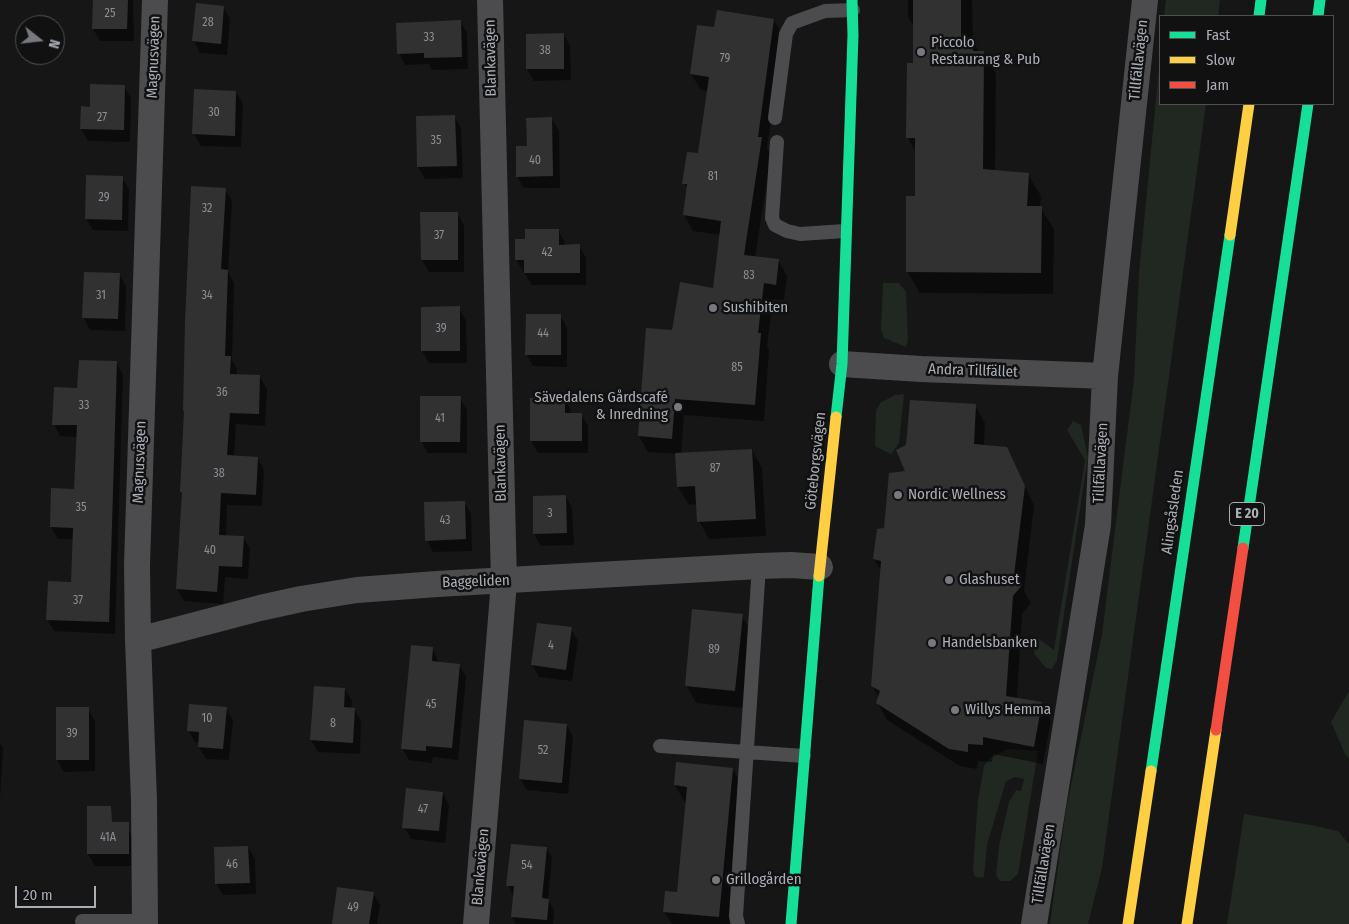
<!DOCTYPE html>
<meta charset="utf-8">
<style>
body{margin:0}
#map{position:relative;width:1349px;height:924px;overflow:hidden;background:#161617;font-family:"Fira Sans Condensed",sans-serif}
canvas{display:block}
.legend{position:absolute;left:1159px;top:15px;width:175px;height:90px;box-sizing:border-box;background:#111112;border:1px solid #4e5054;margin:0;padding:6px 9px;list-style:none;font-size:15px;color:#aaaeb6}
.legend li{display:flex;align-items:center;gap:10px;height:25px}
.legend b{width:25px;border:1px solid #4e5054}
.north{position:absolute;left:15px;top:15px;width:50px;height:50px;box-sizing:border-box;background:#111112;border:1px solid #4e5054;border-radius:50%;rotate:106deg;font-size:14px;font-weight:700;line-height:20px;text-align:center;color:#aaaeb6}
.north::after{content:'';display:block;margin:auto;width:18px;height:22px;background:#76797e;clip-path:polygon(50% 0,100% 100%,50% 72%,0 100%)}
.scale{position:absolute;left:15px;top:886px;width:81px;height:22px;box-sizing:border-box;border:2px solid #aaaeb6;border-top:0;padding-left:6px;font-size:15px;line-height:18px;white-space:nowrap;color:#aaaeb6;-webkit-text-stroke:4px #111112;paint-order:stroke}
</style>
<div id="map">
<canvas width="1349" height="924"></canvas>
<ul class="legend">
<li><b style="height:6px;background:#16e098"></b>Fast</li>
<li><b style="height:6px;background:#ffcf43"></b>Slow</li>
<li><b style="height:6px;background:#f24e42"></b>Jam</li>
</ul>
<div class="north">N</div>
<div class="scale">20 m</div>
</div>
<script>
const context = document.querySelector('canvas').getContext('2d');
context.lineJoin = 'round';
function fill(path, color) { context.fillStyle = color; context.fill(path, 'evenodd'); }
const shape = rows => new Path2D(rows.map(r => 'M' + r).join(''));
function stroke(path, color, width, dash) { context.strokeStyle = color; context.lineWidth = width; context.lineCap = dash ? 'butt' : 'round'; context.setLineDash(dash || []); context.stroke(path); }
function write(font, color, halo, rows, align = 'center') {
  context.font = font + ' "Fira Sans Condensed",sans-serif'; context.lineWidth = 5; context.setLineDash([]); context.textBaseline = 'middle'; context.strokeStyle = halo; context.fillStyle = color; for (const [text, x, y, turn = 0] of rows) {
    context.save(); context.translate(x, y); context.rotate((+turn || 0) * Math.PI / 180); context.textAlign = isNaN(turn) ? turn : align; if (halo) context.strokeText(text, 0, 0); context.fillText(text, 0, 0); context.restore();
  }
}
const green = shape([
 [1166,0,1220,0,1218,16,1164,16],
 [1160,58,1160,104,1206,104,1102,868,1088,924,1050,924,1066,810,1102,634,1124,458,1134,380,1139,273],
 [883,283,899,283,906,292,908,340,906,347,884,338,881,329],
 [904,394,899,443,891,454,875,446,876,411,880,403,895,395],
 [1073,421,1081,425,1088,457,1057,660,1052,669,1046,668,1034,654,1036,637,1054,650,1085,460,1067,430],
 [1349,691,1349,758,1345,754,1331,722],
 [1008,749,1038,751,1018,874,1010,881,1000,881,996,875,999,846,1009,802,1016,790,1021,791,1024,779,1015,777,1006,781,987,845,984,877,978,878,974,875,973,869,978,800,984,766,990,758],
 [1244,814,1311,825,1338,831,1349,844,1349,924,1227,924]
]);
const shadow = shape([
 [94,0,133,0,134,41,100,41,93,29],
 [908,0,972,0,973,42,979,52,983,52,996,74,995,172,1028,174,1041,196,1040,207,1054,229,1053,294,920,293,907,271,916,197,916,153,908,138,914,65,914,27,908,17],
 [223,7,230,19,227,55,200,53,194,41],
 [774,20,783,36,767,148,771,154,755,258,778,260,787,276,784,300,773,299,767,346,769,350,764,421,684,415,681,454,752,450,762,468,766,536,709,539,699,521,698,504,689,505,678,487,677,454,648,452,639,436,647,330,673,332,715,290,721,235,693,231,684,215,688,190,684,183,699,155,708,91,701,90,691,74,716,28],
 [460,21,467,33,468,69,432,70,429,64,405,65,399,53],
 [564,35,570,46,571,80,534,81,527,69],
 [124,86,131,98,130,142,88,141,81,129,91,108],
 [195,91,236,92,243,104,241,147,201,146,194,134],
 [454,116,461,128,463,178,425,179,418,167,417,118],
 [552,119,559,131,560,188,524,188,517,176,528,147],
 [122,178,129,189,128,231,93,230,86,218],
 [225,189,232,201,228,272,234,283,232,360,237,369,237,376,260,377,267,389,265,426,236,424,234,457,258,458,264,470,262,506,227,505,226,536,243,537,250,549,248,579,225,577,223,604,184,601,177,589,183,494],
 [457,213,464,225,464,272,429,272,422,260],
 [558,230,565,242,565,246,579,246,586,258,586,285,532,285,516,260],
 [119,274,126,286,125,331,90,330,84,318],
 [422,308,459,308,466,320,467,363,429,363,422,351],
 [560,315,567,327,567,367,533,366,527,355],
 [116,362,123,374,115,634,54,631,47,619,72,583,74,539,58,539,51,527,76,490,77,437,60,436,54,424,79,389],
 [460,398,467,410,467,453,428,453,421,441],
 [565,399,571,411,571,414,581,414,588,426,588,453,538,453,531,441],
 [975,405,985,423,984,446,1006,448,1034,505,1024,591,1031,603,1022,614,1017,699,1041,703,1051,721,1043,764,993,754,992,762,978,761,977,769,960,766,887,720,877,702,879,697,872,686,881,571,874,559,885,529,906,472],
 [566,496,572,508,574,545,541,546,534,534],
 [464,502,471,514,472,551,433,552,427,540],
 [742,616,752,633,744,708,696,703,686,685],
 [571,629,578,641,572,681,539,677,532,665],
 [433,649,439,663,459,665,466,677,458,760,433,757,432,763,409,760,402,748],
 [345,689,352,701,351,709,354,709,361,721,360,754,318,752,311,740],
 [226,708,233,720,229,760,206,759,199,747,200,743,195,742,188,730],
 [88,709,95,721,95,771,64,772,57,760],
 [567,725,573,737,568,794,527,790,520,779],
 [0,744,3,748,0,798],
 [733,769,743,787,729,924,672,924,664,912,678,894,687,803,685,803,675,785],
 [443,793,449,805,445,843,411,839,404,827],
 [128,829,135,841,135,866,95,866,88,854,88,830],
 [248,847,255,859,256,894,223,895,216,883],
 [547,849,552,858,548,900,554,910,553,924,516,924,512,917,513,895,508,885],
 [373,893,380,905,377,924,333,924]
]);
const building = shape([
 [93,0,128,0,127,29,92,29],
 [913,0,961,0,961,39,973,39,973,51,984,51,983,169,1029,173,1027,206,1042,206,1041,273,906,272,906,196,915,196,915,138,906,138,907,63,913,63],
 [196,3,224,6,221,44,192,41],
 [717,10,774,19,758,137,762,137,744,255,779,259,776,285,764,283,758,333,761,333,755,405,675,399,672,439,638,436,646,328,672,330,680,282,713,288,721,221,683,215,687,184,682,184,687,152,698,153,709,77,690,74,697,25,714,27],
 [461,20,462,57,424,58,424,53,397,54,396,23],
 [564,33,564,69,526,69,526,34],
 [90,84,125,85,124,130,80,129,81,106,90,107],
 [194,89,236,91,235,136,192,134],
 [455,115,457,166,417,167,416,116],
 [552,117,553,176,516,177,516,146,527,146,526,118],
 [86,175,123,176,122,220,85,219],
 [191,186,226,188,221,269,228,270,225,356,231,356,230,374,260,375,259,414,230,413,227,455,258,457,256,495,221,493,219,535,244,536,242,567,219,566,217,592,176,589,182,492,180,492,184,411,183,411,185,322],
 [420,212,458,212,458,260,421,260],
 [525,229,559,229,559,245,580,244,580,273,524,273,524,260,515,260,515,239,525,239],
 [84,272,120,273,118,319,82,318],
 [460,306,460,351,421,351,421,307],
 [526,314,561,314,561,355,525,355],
 [79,360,117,361,109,622,46,620,48,581,71,582,73,528,50,527,51,488,74,489,77,425,52,425,54,387,77,388],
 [420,396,461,396,460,442,420,442],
 [530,398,565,398,565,413,582,413,582,441,530,441],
 [910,400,976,404,974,444,1007,447,1025,486,1014,575,1022,585,1013,596,1006,696,1042,702,1034,747,983,737,983,745,968,744,968,752,949,749,876,703,880,691,871,686,881,561,873,559,877,529,884,528,889,473,905,471,896,450,906,445],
 [752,449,756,519,697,522,695,486,677,487,675,453],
 [566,495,567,533,533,534,533,496],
 [465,501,466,539,425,541,424,502],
 [692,609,743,614,735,691,685,686],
 [537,623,572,627,566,670,531,665],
 [411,645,433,647,432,661,460,664,452,748,426,746,426,751,401,749],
 [314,686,345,688,344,707,355,708,353,743,310,740],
 [189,704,227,707,223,749,198,747,199,732,187,731],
 [56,707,89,707,89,760,56,760],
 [524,720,567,724,562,783,519,779],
 [676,762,733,768,719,917,663,912,665,891,677,892,687,787,674,785],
 [406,788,443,792,439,831,402,828],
 [87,806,111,806,112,822,129,822,129,854,87,854],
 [511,844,547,847,542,898,549,899,547,920,511,917,514,886,506,886],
 [248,846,250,883,215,884,214,847],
 [337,887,374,892,369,924,332,924]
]);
const lane = shape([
 [775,118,786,34,792,23,825,11,853,10],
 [777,142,772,218,775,225,787,231,800,234,845,231],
 [660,746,804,756],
 [82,921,145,921],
 [738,924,736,916,740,854,759,566]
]);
const street = shape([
 [842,364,921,369,1105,376],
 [138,640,260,608,301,599,357,590,437,584,759,566,791,565,820,567],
 [145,924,144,800,138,640,137,565,155,0],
 [476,924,504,582,490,0],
 [1034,924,1098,525,1105,376,1145,0]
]);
const fast = shape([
 [1259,16,1261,0],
 [1318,16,1320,0],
 [836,417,842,364,853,35,852,0],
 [1243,548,1308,104],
 [1151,771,1230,235],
 [791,924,819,576]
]);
const slow = shape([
 [1230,235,1249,104],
 [819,576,836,417],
 [1128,924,1151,771],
 [1187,924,1216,730]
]);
const jam = shape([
 [1216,730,1243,548]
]);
const markers = [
 [921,52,5,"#76797e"],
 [713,308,5,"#76797e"],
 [678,407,5,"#76797e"],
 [898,495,5,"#76797e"],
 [949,580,5,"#76797e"],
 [932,643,5,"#76797e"],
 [955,710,5,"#76797e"],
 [716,880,5,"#76797e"]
];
const numberNames = [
 ["25",110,14],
 ["28",208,23],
 ["33",429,38],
 ["38",545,51],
 ["79",725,59],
 ["30",214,113],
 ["27",102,118],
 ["35",436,141],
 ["40",535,161],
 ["81",713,177],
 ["29",104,198],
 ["32",207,209],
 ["37",439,236],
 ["42",547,253],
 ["83",749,276],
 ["31",101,296],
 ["34",207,296],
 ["39",441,329],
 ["44",543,334],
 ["85",737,368],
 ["36",222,393],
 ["33",84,406],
 ["41",440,419],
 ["87",715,469],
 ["38",219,474],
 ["35",81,508],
 ["3",550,514],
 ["43",445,521],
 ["40",210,551],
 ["37",78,601],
 ["4",551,646],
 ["89",714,650],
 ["45",431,705],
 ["10",207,719],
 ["8",333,724],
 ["39",72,734],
 ["52",543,751],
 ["47",423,810],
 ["41A",108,838],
 ["46",232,865],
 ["54",527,866],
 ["49",353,908]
];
const shields = [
 [1247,514,35]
];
const shieldNames = [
 ["E 20",1247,514]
];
const poiNames = [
 ["Piccolo",931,43],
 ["Restaurang & Pub",931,60],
 ["Sushibiten",723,308],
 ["Sävedalens Gårdscafé",668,398,"right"],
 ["& Inredning",668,415,"right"],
 ["Nordic Wellness",908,495],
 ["Glashuset",959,580],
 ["Handelsbanken",942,643],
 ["Willys Hemma",965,710],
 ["Grillogården",726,880]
];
const streetNames = [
 ["Magnusvägen",154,57,-88],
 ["Blankavägen",491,58,-91],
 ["Tillfällavägen",1139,60,-84],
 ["Andra Tillfället",973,371,2],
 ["Göteborgsvägen",816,461,-84],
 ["Magnusvägen",140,462,-88],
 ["Blankavägen",501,463,-91],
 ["Tillfällavägen",1101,463,-87],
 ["Alingsåsleden",1173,512,-82],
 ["Baggeliden",476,582,-2],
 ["Tillfällavägen",1044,864,-81],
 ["Blankavägen",481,867,-85]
];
fill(green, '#212721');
fill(shadow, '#0007');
fill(building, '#313132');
stroke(lane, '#4c4c4f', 14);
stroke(street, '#4c4c4f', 26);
stroke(fast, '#16e098', 11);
stroke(slow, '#ffcf43', 11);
stroke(jam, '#f24e42', 11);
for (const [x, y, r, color] of markers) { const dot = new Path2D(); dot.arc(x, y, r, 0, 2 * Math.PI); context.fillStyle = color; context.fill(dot); stroke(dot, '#111112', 2); }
write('12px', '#8c8f95', null, numberNames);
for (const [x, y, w] of shields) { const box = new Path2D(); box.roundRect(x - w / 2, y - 11.5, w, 23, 4); context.fillStyle = '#111112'; context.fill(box); stroke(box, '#aaaeb6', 1); }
write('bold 14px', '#aaaeb6', null, shieldNames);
write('15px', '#aaaeb6', '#111112', poiNames, 'left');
write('15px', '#aaaeb6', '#111112', streetNames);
</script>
